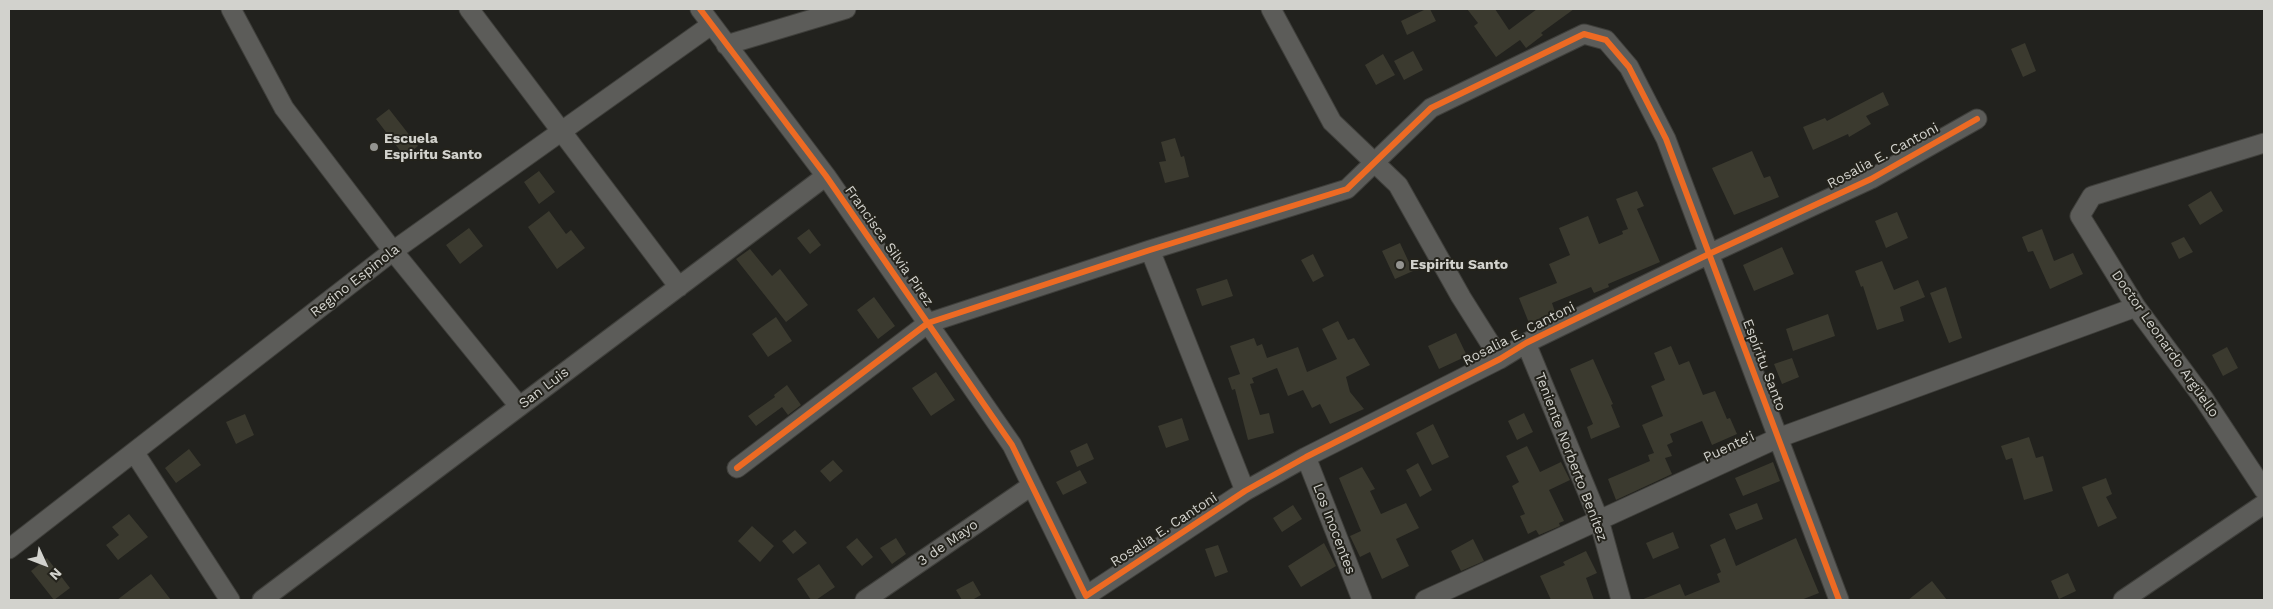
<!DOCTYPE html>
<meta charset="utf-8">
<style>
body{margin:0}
#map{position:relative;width:2273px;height:609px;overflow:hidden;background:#22221e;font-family:"Work Sans",sans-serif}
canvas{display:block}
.frame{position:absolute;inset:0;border:10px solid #d2d2cd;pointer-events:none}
.north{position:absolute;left:20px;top:539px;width:50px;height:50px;-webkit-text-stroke:4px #24231c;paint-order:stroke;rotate:133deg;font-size:14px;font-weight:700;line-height:20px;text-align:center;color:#d2d2cd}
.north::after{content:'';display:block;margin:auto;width:18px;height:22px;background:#d2d2cd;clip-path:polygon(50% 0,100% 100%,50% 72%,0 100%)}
</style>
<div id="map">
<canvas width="2273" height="609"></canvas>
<div class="frame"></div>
<div class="north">N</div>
</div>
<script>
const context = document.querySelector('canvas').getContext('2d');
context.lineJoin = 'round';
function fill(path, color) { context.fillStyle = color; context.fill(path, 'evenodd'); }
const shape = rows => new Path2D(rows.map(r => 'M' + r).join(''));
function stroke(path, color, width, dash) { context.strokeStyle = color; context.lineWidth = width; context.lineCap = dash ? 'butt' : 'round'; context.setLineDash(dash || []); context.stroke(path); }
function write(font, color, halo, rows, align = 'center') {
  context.font = font + ' "Work Sans",sans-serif'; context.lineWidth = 4; context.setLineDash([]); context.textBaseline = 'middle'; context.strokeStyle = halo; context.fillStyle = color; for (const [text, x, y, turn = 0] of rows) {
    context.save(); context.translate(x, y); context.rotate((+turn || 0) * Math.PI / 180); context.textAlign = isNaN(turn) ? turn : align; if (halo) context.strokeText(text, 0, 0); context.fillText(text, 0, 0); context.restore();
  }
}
const building = shape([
 [1426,9,1430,9,1436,21,1407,35,1401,21],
 [1467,9,1495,9,1509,30,1537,9,1574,9,1541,33,1543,35,1526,48,1520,40,1496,57,1474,26,1478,23],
 [2025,43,2036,71,2023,77,2011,49],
 [1413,51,1423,70,1404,80,1394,61],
 [1383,54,1395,75,1376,85,1365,65],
 [1883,92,1889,105,1866,116,1871,124,1849,137,1848,134,1813,150,1803,127,1825,118,1827,121],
 [389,109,418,146,405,157,376,119],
 [1175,138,1181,157,1184,156,1189,177,1165,183,1159,162,1166,161,1161,142],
 [1752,151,1764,178,1770,176,1779,197,1734,215,1712,168],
 [539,171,555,192,539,204,524,182],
 [1637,191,1644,206,1637,209,1660,262,1608,284,1609,287,1594,293,1591,287,1552,303,1555,312,1529,323,1519,298,1557,283,1549,264,1570,255,1559,228,1588,216,1599,244,1623,234,1622,231,1628,229,1616,199],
 [2211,191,2223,211,2200,225,2188,205],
 [549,211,566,234,571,230,585,248,557,269,528,227],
 [1897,212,1908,238,1886,248,1875,221],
 [469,228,483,246,460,264,446,245],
 [809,229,821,245,810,254,797,238],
 [2042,229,2054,261,2073,253,2083,274,2050,289,2033,251,2028,252,2022,237],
 [2184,237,2193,252,2179,259,2171,243],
 [1400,243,1413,271,1395,279,1382,251],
 [1782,247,1794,274,1754,291,1743,265],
 [750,249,772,276,780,269,808,305,786,322,736,259],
 [1313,254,1324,276,1313,282,1301,260],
 [1882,261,1894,290,1918,280,1925,297,1900,307,1904,321,1877,330,1863,286,1861,287,1855,271],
 [1227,279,1233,296,1202,306,1196,289],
 [1946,287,1962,338,1949,343,1930,293],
 [874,297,895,326,878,339,857,310],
 [1828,314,1835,336,1793,351,1786,329],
 [776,317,792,341,768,357,752,334],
 [1338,321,1348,340,1354,338,1370,365,1346,377,1350,392,1364,409,1330,424,1320,404,1312,408,1303,390,1288,396,1277,368,1252,378,1254,383,1250,384,1260,415,1269,413,1274,433,1248,440,1235,389,1232,390,1228,378,1240,374,1230,346,1254,338,1257,346,1262,344,1267,358,1298,347,1307,372,1337,359,1322,329],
 [1456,333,1467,356,1439,369,1428,346],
 [1671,346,1679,365,1689,361,1703,395,1715,391,1727,419,1730,418,1737,434,1712,445,1702,421,1670,434,1673,442,1667,445,1672,456,1665,458,1672,474,1616,500,1608,479,1650,461,1648,455,1654,453,1642,425,1663,416,1651,386,1665,380,1654,353],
 [2227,347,2238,368,2223,376,2212,355],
 [1792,358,1799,377,1782,384,1774,364],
 [1593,359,1613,404,1611,405,1620,427,1591,439,1587,427,1593,424,1570,369],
 [936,372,955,400,931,416,912,388],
 [787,385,801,405,788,415,782,407,756,426,748,416,775,397,774,395],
 [1524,413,1533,432,1517,440,1508,421],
 [245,414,254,435,236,444,226,422],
 [1182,418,1189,440,1166,448,1158,426],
 [1433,424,1449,457,1432,465,1416,433],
 [2029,437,2036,458,2043,456,2053,491,2024,500,2012,458,2006,460,2001,446],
 [1087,443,1094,459,1077,467,1070,451],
 [1527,446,1540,472,1561,462,1570,480,1549,490,1564,521,1559,523,1560,526,1539,535,1536,530,1528,534,1520,516,1525,514,1512,486,1519,482,1506,456],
 [189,449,201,465,176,483,165,468],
 [833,460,843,471,830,482,820,471],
 [1773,462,1780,481,1743,496,1735,478],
 [1418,463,1432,490,1420,497,1406,470],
 [1362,467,1375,489,1370,491,1381,514,1406,503,1419,528,1396,539,1409,566,1382,579,1370,552,1360,557,1350,536,1361,531,1339,478],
 [1080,470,1087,483,1063,495,1056,482],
 [2106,478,2112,494,2106,497,2117,518,2098,527,2082,487],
 [1757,503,1763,519,1736,530,1729,514],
 [1293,505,1302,519,1282,532,1273,518],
 [129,514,148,537,118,560,106,545,119,535,112,527],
 [752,526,774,546,760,562,738,541],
 [795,530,807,543,793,554,782,541],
 [1673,532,1679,548,1653,559,1646,543],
 [857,538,873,557,862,566,846,547],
 [896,538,906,554,892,564,880,548],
 [1725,538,1736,566,1796,538,1819,593,1801,600,1641,600,1680,584,1685,596,1720,582,1717,574,1721,572,1710,545],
 [1473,539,1484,561,1461,571,1451,551],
 [1324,543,1336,566,1301,587,1288,566],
 [1218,545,1228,572,1215,577,1205,549],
 [1586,551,1597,573,1586,578,1594,600,1551,600,1540,576,1565,565,1563,562],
 [47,558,70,588,54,600,31,571],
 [819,564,835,587,816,600,811,600,797,579],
 [2068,573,2076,591,2059,599,2051,581],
 [151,574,171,600,117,600],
 [973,581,981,595,972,600,962,600,956,590],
 [1932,581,1947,600,1908,600]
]);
const street = shape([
 [231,9,284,108,393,251,519,406],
 [469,9,679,287],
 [700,9,826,176,1012,445,1086,596,1245,491,1306,457,1500,359,1526,343,1709,254,1871,179,1977,119],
 [1271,9,1332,122,1398,185,1461,297,1500,359],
 [726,45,846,9],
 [2264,143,2092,196,2080,216,2136,307,2204,399,2264,490],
 [1150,250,1245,491],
 [1526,343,1599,520,1621,600],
 [134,452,230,600],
 [1306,457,1362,600],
 [737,468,928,323,1150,250,1347,189,1431,108,1584,34,1606,40,1629,67,1666,139,1839,600],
 [9,549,393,251,711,25],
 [262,600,826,176],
 [865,600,1031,486],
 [1425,600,1778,438,2136,307],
 [2123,600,2264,504]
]);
const cycleway = shape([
 [700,9,826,176,1012,445,1086,596,1245,491,1306,457,1500,359,1526,343,1709,254,1871,179,1977,119],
 [737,468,928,323,1150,250,1347,189,1431,108,1584,34,1606,40,1629,67,1666,139,1839,600]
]);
const markers = [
 [374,147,5,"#949490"],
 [1400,265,5,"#949490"]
];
const poiNames = [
 ["Escuela",384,139],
 ["Espiritu Santo",384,155],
 ["Espiritu Santo",1410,265]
];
const streetNames = [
 ["Rosalia E. Cantoni",1883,156,-28],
 ["Francisca Silvia Pirez",889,246,55],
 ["Regino Espinola",355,281,-38],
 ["Rosalia E. Cantoni",1519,334,-27],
 ["Doctor Leonardo Argüello",2165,344,55],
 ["Espíritu Santo",1764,365,69],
 ["San Luis",544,388,-37],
 ["Puente'i",1729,447,-25],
 ["Teniente Norberto Benítez",1571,457,69],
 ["Los Inocentes",1334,529,69],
 ["Rosalia E. Cantoni",1164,530,-33],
 ["3 de Mayo",948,543,-35]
];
fill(building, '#3b3a2f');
stroke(street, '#3f3f3b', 21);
stroke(street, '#5c5c59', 19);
stroke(cycleway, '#ed6a23', 6);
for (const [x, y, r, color] of markers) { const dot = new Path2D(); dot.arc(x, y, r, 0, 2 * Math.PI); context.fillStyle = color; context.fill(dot); stroke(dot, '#24231c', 2); }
write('bold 14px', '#d2d2cd', '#24231c', poiNames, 'left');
write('14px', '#d2d2cd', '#24231c', streetNames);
</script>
